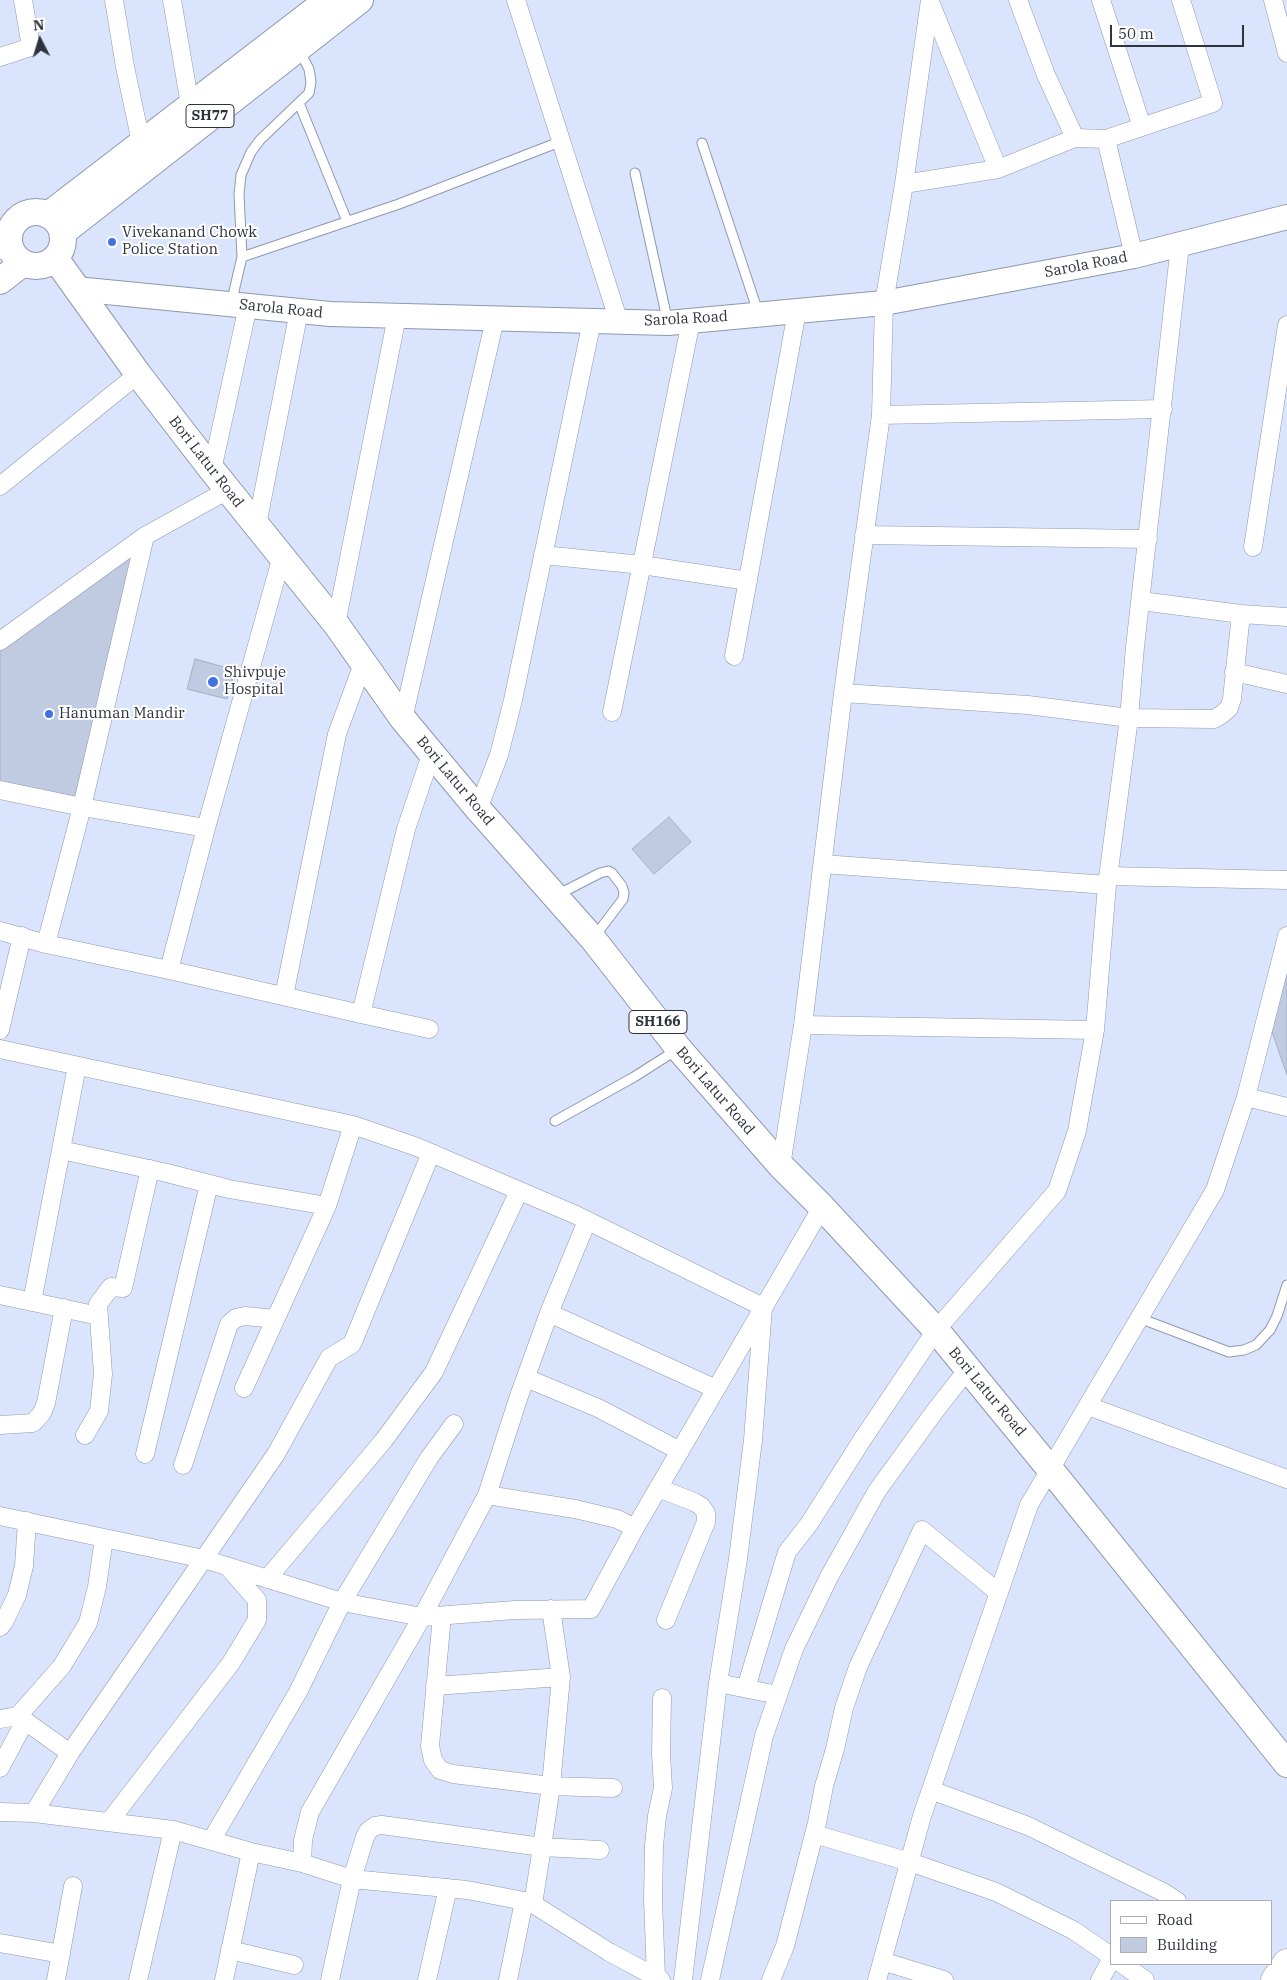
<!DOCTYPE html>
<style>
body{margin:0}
#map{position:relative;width:1287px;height:1980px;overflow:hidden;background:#dae5fd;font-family:"IBM Plex Serif",serif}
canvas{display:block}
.legend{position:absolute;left:1110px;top:1900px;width:162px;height:65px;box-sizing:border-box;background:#fff;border:1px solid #acadb1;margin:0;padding:6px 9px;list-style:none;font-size:15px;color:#2f333c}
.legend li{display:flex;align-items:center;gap:10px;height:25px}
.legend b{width:25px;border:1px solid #acadb1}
.north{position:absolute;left:15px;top:15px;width:50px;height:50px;-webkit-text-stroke:4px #fff;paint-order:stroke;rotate:355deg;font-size:14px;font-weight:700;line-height:20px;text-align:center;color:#2f333c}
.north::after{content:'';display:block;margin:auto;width:18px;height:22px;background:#2f333c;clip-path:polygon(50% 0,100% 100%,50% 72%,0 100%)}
.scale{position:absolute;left:1110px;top:25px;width:134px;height:22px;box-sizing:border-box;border:2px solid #2f333c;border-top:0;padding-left:6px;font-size:15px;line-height:18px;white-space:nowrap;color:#2f333c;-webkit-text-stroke:4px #fff;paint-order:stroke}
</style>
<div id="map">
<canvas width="1287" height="1980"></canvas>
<ul class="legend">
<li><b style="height:6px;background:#fff"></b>Road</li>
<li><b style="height:14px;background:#c0cbe2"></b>Building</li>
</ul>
<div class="north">N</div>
<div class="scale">50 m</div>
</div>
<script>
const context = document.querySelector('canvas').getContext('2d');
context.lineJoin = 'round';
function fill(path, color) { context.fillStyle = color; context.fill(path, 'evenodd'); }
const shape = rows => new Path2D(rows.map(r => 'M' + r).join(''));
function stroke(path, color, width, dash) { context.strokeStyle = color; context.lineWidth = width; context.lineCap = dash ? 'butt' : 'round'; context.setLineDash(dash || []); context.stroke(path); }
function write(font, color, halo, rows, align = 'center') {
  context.font = font + ' "IBM Plex Serif",serif'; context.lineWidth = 4; context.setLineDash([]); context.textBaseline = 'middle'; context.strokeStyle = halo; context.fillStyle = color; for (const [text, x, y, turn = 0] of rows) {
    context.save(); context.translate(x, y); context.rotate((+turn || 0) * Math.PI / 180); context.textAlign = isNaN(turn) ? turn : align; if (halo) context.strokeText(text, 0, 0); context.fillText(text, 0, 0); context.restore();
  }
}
const building = shape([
 [139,546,79,797,0,783,0,646,139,546],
 [195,659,235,670,227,699,187,689,195,659],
 [669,817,691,842,654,874,632,849,669,817],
 [1287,950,1287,1075,1269,1023,1287,950]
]);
const lane = shape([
 [299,103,347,221],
 [702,143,759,315],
 [635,173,668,323],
 [242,257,399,204,562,141],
 [231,304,242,257,239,194,241,175,251,152,260,140,309,93,311,82,309,69,299,50],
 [557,895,600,873,608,871,612,873,622,886,624,893,623,899,595,936],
 [555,1121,634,1077,678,1049],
 [1139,1318,1229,1352,1244,1350,1256,1345,1270,1330,1277,1316,1287,1285]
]);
const street = shape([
 [114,0,125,67,141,142],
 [172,0,190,105],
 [516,0,619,322],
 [1018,0,1046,75,1075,138,1106,139,1213,103,1181,0],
 [1101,0,1142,127],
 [1273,0,1287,53],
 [930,2,998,169],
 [0,57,31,47,23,0],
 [1106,139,1134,256],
 [904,184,998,169,1075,138],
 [0,248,1,250],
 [881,415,1163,409],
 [212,470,248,306],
 [0,486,138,374],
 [257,525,299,311],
 [864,535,1148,539],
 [1253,547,1287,325],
 [543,555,642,565,748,581],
 [1141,601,1241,614,1287,617],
 [336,624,397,316],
 [0,641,145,536,228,490],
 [734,656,797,311],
 [1234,672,1287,684],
 [843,693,1028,705,1129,718,1214,719,1221,715,1229,708,1232,699,1241,614],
 [612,712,691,321],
 [403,719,495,319],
 [0,790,82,807,145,536],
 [478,809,499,755,513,700,592,321],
 [823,864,1107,885],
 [1108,876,1287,880],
 [0,931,46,944,169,970,206,828,282,556],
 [46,944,82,807,206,828],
 [169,970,361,1014,406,829,432,752],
 [284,996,337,734,364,661],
 [361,1014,429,1029],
 [803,1025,1095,1030],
 [0,1030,22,936],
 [0,1049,353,1125,417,1147,576,1215,763,1307,753,1440,738,1559,718,1683,683,1980],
 [1246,1097,1287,1107],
 [61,1150,167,1173,229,1189,327,1206],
 [781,1166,803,1025,843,693,881,415,884,303,904,184,930,0],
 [0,1295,99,1316],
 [32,1302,77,1066],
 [549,1313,716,1389],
 [526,1378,598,1408,680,1451],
 [244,1388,327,1206,353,1125],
 [1088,1406,1287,1479],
 [0,1425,33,1423,42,1413,46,1403,64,1308],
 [85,1435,99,1411,103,1374,98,1304,111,1287,123,1288,150,1169],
 [145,1454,209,1184],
 [183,1465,229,1324,236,1318,245,1316,275,1319],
 [658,1488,694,1502,701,1506,706,1513,706,1522,666,1620],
 [487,1495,575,1509,617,1519,635,1528],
 [0,1516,204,1559,342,1602,422,1617,515,1610,591,1609,635,1528,822,1207],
 [104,1538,97,1587,88,1623,62,1666,18,1716,70,1753,276,1454,329,1358,352,1344,431,1153],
 [267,1579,384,1440,434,1372,519,1191],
 [442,1616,430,1746,433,1760,440,1770,453,1774,551,1786,613,1788],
 [0,1627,4,1622,17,1595,24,1566,27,1521],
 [718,1683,778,1695],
 [435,1686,561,1677],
 [746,1688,787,1552,809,1524,862,1440,936,1330,1057,1191,1077,1131,1095,1030,1107,885,1129,718,1135,647,1180,245],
 [0,1719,18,1716],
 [0,1768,25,1721],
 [931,1790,1028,1826,1163,1892,1177,1901],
 [0,1812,34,1813,173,1830,251,1852,302,1863,352,1879,467,1890,524,1901,533,1904,609,1952,661,1980],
 [34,1813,70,1753],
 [109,1822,231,1663,257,1620,257,1600,229,1568],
 [814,1834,910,1862,996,1892,1073,1930,1111,1956],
 [212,1839,298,1692,342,1602,429,1458,454,1424],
 [302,1863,303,1840,310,1812,422,1617,487,1495,519,1396,549,1313,587,1221],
 [533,1904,542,1847,600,1850],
 [0,1943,61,1954],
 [230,1950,294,1965],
 [882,1961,944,1980],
 [1122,1964,1145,1980],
 [656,1977,653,1899,654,1846,657,1816,663,1788,661,1754,662,1698],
 [56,1980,73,1886],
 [138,1980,173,1830],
 [224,1980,251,1852],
 [330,1980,352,1879,365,1837,368,1831,375,1826,382,1825,542,1847,551,1786,561,1677,551,1609],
 [427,1980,448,1888],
 [508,1980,524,1901],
 [710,1980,764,1736,794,1649,829,1577,877,1491,935,1411,968,1369],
 [771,1980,785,1946,817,1823,824,1786,835,1749,844,1708,858,1667,922,1530,999,1593],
 [877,1980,922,1816,1029,1505,1215,1190,1246,1097,1287,936],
 [1100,1980,1111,1960]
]);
const secondary = shape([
 [76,289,330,314,668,323,884,303,1134,256,1287,217]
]);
const primary = shape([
 '9 239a27 27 0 1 1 54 0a27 27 0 1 1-54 0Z',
 [48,215,328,0],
 [62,233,360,0],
 [55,258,138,374,212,470,336,624,403,719,478,809,593,939,679,1049,781,1166,822,1207,936,1330,1050,1469,1287,1764],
 [0,281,23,263]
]);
const highway = shape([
 [1275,1980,1287,1963]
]);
const markers = [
 [112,242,5,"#4271e2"],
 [213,682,6,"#4271e2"],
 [49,714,5,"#4271e2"]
];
const shields = [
 [210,116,48],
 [658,1022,58]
];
const shieldNames = [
 ["SH77",210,116],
 ["SH166",658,1022]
];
const poiNames = [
 ["Vivekanand Chowk",122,233],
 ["Police Station",122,250],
 ["Shivpuje",224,673],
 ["Hospital",224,690],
 ["Hanuman Mandir",59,714]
];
const streetNames = [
 ["Sarola Road",1086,265,-11],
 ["Sarola Road",281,309,6],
 ["Sarola Road",686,319,-3],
 ["Bori Latur Road",206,462,52],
 ["Bori Latur Road",455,781,50],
 ["Bori Latur Road",715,1091,49],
 ["Bori Latur Road",987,1392,50]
];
fill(building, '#c0cbe2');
stroke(building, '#a4afc5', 1);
stroke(lane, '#8e98ae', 11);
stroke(street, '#8e98ae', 19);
stroke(secondary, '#8e98ae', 26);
stroke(primary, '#8e98ae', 28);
stroke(highway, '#8e98ae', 29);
stroke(lane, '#fff', 9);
stroke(street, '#fff', 18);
stroke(secondary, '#fff', 24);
stroke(primary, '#fff', 26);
stroke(highway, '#fff', 28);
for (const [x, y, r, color] of markers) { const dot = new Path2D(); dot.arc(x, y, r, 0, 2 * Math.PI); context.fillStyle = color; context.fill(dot); stroke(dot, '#fff', 2); }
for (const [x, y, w] of shields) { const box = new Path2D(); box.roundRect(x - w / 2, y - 11.5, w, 23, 4); context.fillStyle = '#fff'; context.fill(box); stroke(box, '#2f333c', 1); }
write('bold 14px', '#2f333c', null, shieldNames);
write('15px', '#2f333c', '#fff', poiNames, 'left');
write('15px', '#2f333c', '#fff', streetNames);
</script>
